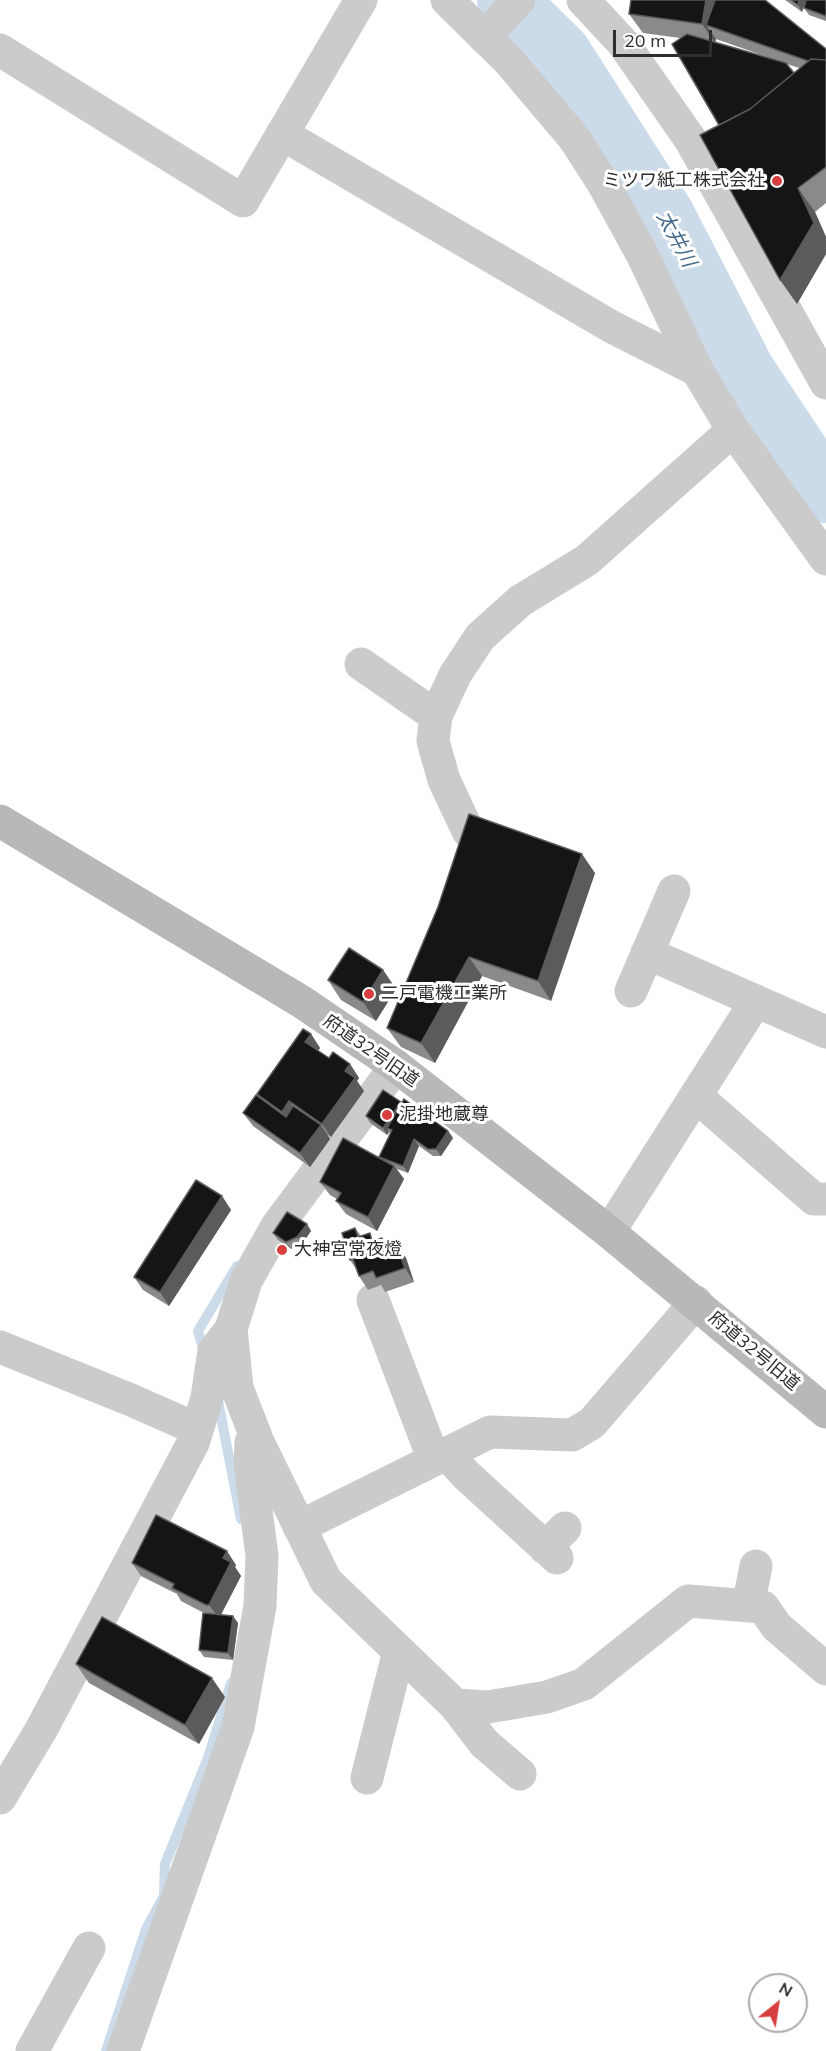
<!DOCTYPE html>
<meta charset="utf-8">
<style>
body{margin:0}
#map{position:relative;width:826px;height:2051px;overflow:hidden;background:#fff;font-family:Mulish,sans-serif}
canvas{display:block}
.north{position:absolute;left:748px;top:1973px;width:60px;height:60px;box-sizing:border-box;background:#fff;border:2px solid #ababab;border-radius:50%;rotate:30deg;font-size:16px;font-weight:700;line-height:24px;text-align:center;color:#2e2e2e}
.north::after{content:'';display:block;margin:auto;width:21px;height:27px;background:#d83e3e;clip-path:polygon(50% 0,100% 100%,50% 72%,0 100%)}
.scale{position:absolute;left:613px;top:30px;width:99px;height:27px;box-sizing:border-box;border:3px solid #2e2e2e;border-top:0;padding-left:8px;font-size:18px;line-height:21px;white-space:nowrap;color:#2e2e2e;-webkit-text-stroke:4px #fff;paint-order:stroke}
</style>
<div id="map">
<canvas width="826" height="2051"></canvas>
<div class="north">N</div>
<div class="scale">20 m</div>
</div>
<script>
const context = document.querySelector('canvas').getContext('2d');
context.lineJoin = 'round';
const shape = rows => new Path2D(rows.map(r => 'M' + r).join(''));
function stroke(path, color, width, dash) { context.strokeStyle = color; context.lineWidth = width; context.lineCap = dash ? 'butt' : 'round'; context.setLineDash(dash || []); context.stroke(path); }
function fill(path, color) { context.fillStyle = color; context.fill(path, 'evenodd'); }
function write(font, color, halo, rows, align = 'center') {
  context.font = font + ' Mulish,"Noto Sans JP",sans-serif'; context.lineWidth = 6; context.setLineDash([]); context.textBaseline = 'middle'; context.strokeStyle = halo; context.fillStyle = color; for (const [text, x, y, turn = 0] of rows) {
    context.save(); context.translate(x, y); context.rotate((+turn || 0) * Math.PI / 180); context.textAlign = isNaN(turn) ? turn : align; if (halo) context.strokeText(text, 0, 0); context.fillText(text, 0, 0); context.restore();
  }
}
const stream = shape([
 [205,1355,198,1331,237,1266],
 [217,1396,241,1519],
 [106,2051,146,1929,164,1896,165,1864,208,1758,231,1683]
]);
const river = shape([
 [507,0,561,53,665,216,745,371,826,493]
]);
const street = shape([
 [447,0,509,61,574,138,603,183,642,254,697,370,733,430,826,559],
 [583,0,623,43,690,139,826,383],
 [484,37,519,0],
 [0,50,243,201,361,0],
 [282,134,612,327,697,370],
 [361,664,436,716],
 [468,831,444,780,433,741,436,716,455,675,480,637,520,601,587,560,733,430],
 [647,953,826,1032],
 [631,991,674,891],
 [696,1096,814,1199,826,1199],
 [609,1232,756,1001],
 [373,1300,434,1460],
 [231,1329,237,1388,258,1442,326,1581,455,1705,488,1707,547,1697,584,1684,688,1601,763,1607,777,1627,826,1669],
 [0,1347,131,1400,197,1429],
 [447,1454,465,1474,557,1558],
 [299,1527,490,1432,572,1435,592,1423,696,1302],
 [545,1548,565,1528],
 [748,1606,756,1566],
 [455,1705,484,1743,520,1774],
 [367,1778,399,1651],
 [0,1798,41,1730,193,1443,207,1398,214,1351,231,1329,246,1281,277,1226,396,1066],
 [32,2051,89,1948],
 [123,2051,238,1727,260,1606,262,1556,250,1463,251,1442]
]);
const secondary = shape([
 [0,821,302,1002,396,1066,609,1232,826,1412]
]);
const wall = shape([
 [631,0,826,49,826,203,815,212,826,237,826,254,797,304,680,38,643,33,629,14],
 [716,39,773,59,715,42],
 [787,64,796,67,800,68,794,73],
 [785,0,806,0,802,12],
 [826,0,826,21,809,15,804,8],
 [595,873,551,1001,482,976,435,1063,401,1047,387,1028,438,907],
 [383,970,396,989,376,1021,341,1000,328,980],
 [311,1034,320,1048,318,1051,329,1058,350,1064,359,1078,357,1081,364,1091,331,1137,328,1135,330,1139,310,1167,253,1126,243,1113,260,1098,257,1094],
 [402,1103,448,1131,453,1138,441,1156,433,1156,419,1146,408,1173,397,1169,404,1179,377,1231,346,1214,336,1201,337,1199,330,1195,320,1182,380,1158,390,1133,389,1132,387,1135,370,1123,366,1116],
 [222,1196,231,1210,169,1306,143,1290,134,1277],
 [307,1224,311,1231,302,1244,291,1249,278,1240,273,1233],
 [355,1228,361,1236,375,1240,382,1238,387,1246,396,1245,406,1258,414,1282,385,1292,381,1285,368,1290,359,1276,357,1270,350,1260],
 [132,1563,236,1565,235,1567,241,1576,221,1615,238,1623,233,1660,204,1657,199,1650,204,1613,181,1601,177,1594,141,1576],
 [76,1664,225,1697,199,1744,89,1683]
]);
const shadedWall = shape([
 [706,0,722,0,706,25,716,39,715,43,702,24],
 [799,0,806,0,802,12,798,5],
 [798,188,815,212,826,237,826,254,797,304,780,280],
 [582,854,595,873,551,1001,538,981],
 [469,957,482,976,435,1063,421,1043],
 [383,970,396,989,376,1021,363,1002],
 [311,1034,320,1048,315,1055,305,1042],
 [350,1064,359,1078,357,1081,364,1091,331,1137,322,1124,345,1071],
 [289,1101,299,1115,291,1125,282,1112],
 [401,1102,405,1109,387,1128,389,1132,387,1135,383,1128],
 [321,1125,330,1139,310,1167,300,1153],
 [448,1131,453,1138,441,1156,436,1149],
 [414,1139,419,1146,408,1173,403,1166],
 [394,1166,404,1179,377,1231,368,1217],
 [222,1196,231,1210,169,1306,160,1292],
 [307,1224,311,1231,302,1244,297,1237],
 [396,1245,406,1258,414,1282,405,1268],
 [227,1551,236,1565,235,1567,241,1576,219,1618,209,1605,223,1558],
 [233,1616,238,1623,233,1660,228,1653],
 [212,1678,225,1697,199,1744,185,1725]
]);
const building = shape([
 [631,0,706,0,702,24,629,14,631,0],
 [715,0,765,0,826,49,826,60,811,59,808,61,706,25,715,0],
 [791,0,799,0,798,5,791,0],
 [806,0,826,0,826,16,804,8,806,0],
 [687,34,786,63,794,73,750,109,719,125,672,44,687,34],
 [811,59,826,60,826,167,798,188,814,223,780,280,700,135,750,109,811,59],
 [469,814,582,854,538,981,469,957,421,1043,387,1028,438,907,469,814],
 [349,948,383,970,363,1002,328,980,349,948],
 [303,1029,311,1034,305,1042,329,1058,333,1052,350,1064,345,1071,355,1078,322,1124,289,1101,282,1112,257,1094,303,1029],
 [383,1090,401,1102,383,1128,366,1116,383,1090],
 [256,1095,286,1117,293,1106,321,1125,300,1153,243,1113,256,1095],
 [404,1099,448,1131,436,1149,428,1149,414,1139,403,1166,379,1157,392,1130,387,1128,404,1099],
 [343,1138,394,1166,368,1217,336,1201,341,1193,320,1182,343,1138],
 [196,1180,222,1196,160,1292,134,1277,196,1180],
 [287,1212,307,1224,297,1237,286,1242,273,1233,287,1212],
 [355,1228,358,1237,370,1233,372,1241,382,1238,385,1246,396,1245,405,1268,376,1278,373,1271,359,1276,353,1259,350,1260,342,1233,355,1228],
 [156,1515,227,1551,223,1558,231,1562,209,1605,206,1605,172,1588,174,1584,132,1563,156,1515],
 [203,1613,233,1616,228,1653,199,1650,203,1613],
 [102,1617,212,1678,185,1725,76,1664,102,1617]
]);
const markers = [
 [777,181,6,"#d83e3e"],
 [369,994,6,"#d83e3e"],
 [387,1115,6,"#d83e3e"],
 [282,1250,6,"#d83e3e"]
];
const poiNames = [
 ["ミツワ紙工株式会社",765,181,"right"],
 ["二戸電機工業所",381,994],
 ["泥掛地蔵尊",399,1115],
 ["大神宮常夜燈",294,1250]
];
const streetNames = [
 ["府道32号旧道",371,1051,35],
 ["府道32号旧道",754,1351,40]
];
const waterNames = [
 ["太井川",676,239,62]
];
stroke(stream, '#cbdbe9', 10);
stroke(river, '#cbdbe9', 60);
stroke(street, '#cbcbcb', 33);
stroke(secondary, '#b8b8b8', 33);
fill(wall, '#8a8a8a');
fill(shadedWall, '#5b5b5b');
fill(building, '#151515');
stroke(building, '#5b5b5b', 1.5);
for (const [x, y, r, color] of markers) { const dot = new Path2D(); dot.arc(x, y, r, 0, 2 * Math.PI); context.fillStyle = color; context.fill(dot); stroke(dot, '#fff', 2); }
write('18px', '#2e2e2e', '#fff', poiNames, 'left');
write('18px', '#2e2e2e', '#fff', streetNames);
write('italic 20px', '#42698a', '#fff', waterNames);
</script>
